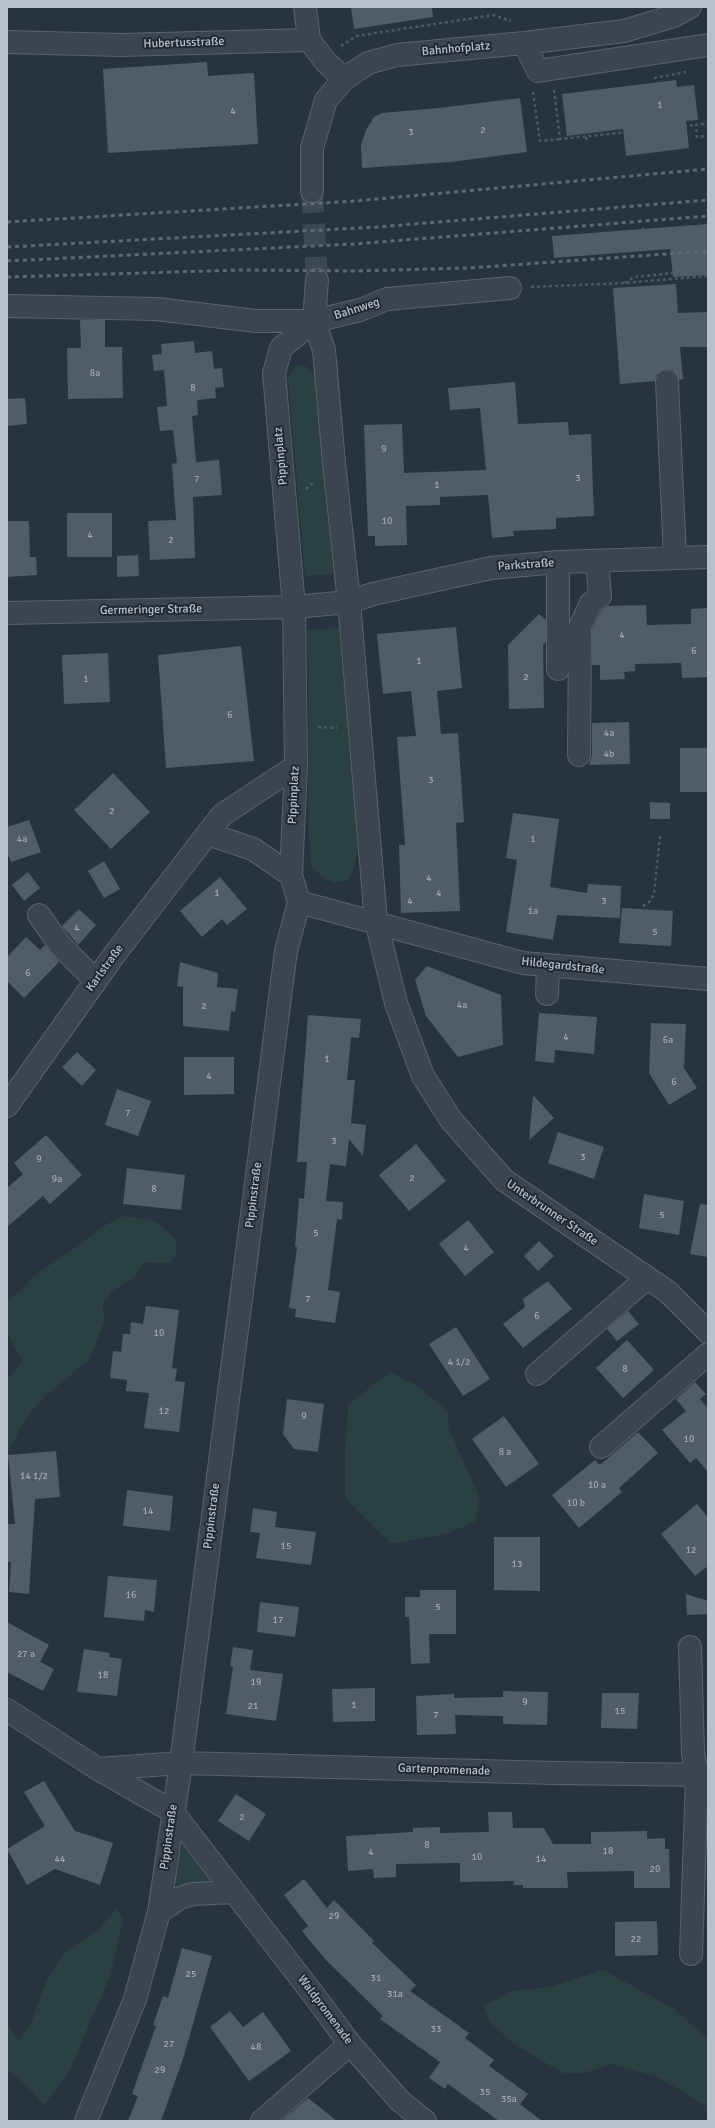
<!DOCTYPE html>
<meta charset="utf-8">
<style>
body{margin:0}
#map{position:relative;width:715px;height:2128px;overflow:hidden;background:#28333f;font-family:Signika,sans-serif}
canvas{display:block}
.frame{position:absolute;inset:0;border:8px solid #b9c0c9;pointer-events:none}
</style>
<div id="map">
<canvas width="715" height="2128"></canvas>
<div class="frame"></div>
</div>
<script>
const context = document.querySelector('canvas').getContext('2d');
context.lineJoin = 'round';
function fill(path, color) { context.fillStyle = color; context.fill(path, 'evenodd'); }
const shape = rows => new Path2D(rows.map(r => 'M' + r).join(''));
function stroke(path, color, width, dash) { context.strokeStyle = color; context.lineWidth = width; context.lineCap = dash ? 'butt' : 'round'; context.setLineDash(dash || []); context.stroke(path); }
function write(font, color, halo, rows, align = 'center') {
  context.font = font + ' Signika,sans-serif'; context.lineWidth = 4; context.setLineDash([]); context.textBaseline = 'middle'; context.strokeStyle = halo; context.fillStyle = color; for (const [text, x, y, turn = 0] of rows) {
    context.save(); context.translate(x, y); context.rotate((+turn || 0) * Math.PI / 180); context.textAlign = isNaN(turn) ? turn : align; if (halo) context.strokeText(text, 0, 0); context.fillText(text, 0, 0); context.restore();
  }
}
const green = shape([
 [299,365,305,366,315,376,333,574,305,576,288,376,295,367],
 [339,628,359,847,353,871,347,880,333,883,323,877,311,867,308,824,309,677,306,630],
 [123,1216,157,1222,175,1239,177,1248,175,1255,171,1263,145,1262,135,1276,113,1291,102,1305,105,1320,89,1360,46,1395,34,1408,22,1425,7,1454,7,1380,22,1360,7,1333,7,1301,22,1289,35,1275,75,1248,102,1227],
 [390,1372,416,1385,448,1411,449,1429,480,1498,475,1522,445,1534,391,1544,345,1498,345,1453,348,1405],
 [186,1845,212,1879,210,1882,179,1886,175,1884,180,1852,182,1847],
 [117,1908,123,1920,111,1974,69,2072,44,2105,27,2086,7,2069,7,2022,19,2041,32,2021,45,1984,65,1952,100,1928],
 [603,1970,673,2008,708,2039,708,2107,658,2077,611,2064,584,2073,563,2073,515,2045,489,2021,484,2006,511,1991,549,1987]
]);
const building = shape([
 [351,7,432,7,433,17,354,29],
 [207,62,208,76,254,73,258,144,108,153,103,69],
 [676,80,677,87,694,85,698,120,686,121,689,148,626,156,623,129,567,136,562,94],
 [520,98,527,152,451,162,362,168,361,145,366,130,374,117,382,113,439,108],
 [708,224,708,275,673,277,670,249,554,258,552,236],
 [676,284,678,313,708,312,708,347,680,347,683,379,679,380,673,370,666,369,656,375,655,381,620,384,613,288],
 [80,320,105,320,105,347,122,347,123,398,68,399,67,348,81,348],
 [194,341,195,353,212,351,214,369,222,368,224,387,215,388,216,398,197,400,198,415,192,416,196,462,219,460,222,495,193,497,195,558,150,560,148,521,176,520,172,464,177,463,173,430,160,431,157,407,167,406,164,370,154,371,152,355,162,354,161,344],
 [515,382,518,424,568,422,569,435,591,434,594,516,556,518,556,529,513,531,514,536,492,538,488,495,440,497,440,505,406,506,407,545,375,546,375,536,368,536,364,425,402,424,404,473,486,470,480,408,450,410,448,388],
 [25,398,27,424,7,426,7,399],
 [67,513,112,513,112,557,67,557],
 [7,521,29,521,30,557,36,557,37,575,7,577],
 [138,555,139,576,117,577,117,556],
 [646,605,647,625,691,624,691,609,708,608,708,677,682,678,681,663,635,664,635,671,624,672,625,679,600,680,600,665,592,665,592,630,601,611,607,606],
 [539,614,546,620,546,642,543,645,544,708,509,709,508,645],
 [456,627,462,688,437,691,441,734,458,733,464,822,456,823,460,911,401,913,399,845,405,845,397,737,416,736,411,691,383,694,377,634],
 [241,646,254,761,166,768,158,655],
 [108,653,110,702,64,704,62,655],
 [629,722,630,764,589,765,592,755,592,723],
 [680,748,708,748,708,792,680,792],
 [113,773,150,812,111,849,74,810],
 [650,802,670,803,670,819,650,819],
 [513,813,559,819,550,887,587,893,588,884,621,886,620,918,557,915,553,940,506,932,517,860,506,858],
 [29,820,41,852,11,862,7,852,7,827],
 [104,861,120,889,104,898,88,871],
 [28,872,40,888,24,901,12,885],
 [220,877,247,909,227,925,222,919,202,937,180,911],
 [622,908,673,911,671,946,619,943],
 [79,909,96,925,78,945,62,926],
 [26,937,40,950,45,945,59,962,24,998,7,981,7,957],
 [180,962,218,973,217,987,238,989,235,1012,231,1011,229,1031,183,1026,183,987,177,986],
 [427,966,501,995,503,1045,458,1057,426,1016,415,980],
 [539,1013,597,1017,594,1054,555,1050,554,1063,535,1061],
 [308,1015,361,1019,359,1038,351,1037,347,1080,355,1080,351,1123,366,1125,363,1156,349,1139,346,1166,330,1164,326,1201,343,1202,342,1220,337,1219,328,1290,340,1292,335,1323,295,1317,296,1309,289,1308,297,1247,295,1247,299,1198,304,1199,307,1162,297,1162],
 [651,1023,686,1024,684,1068,697,1088,669,1105,649,1073],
 [77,1052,96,1070,82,1086,62,1067],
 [184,1057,234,1057,234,1094,184,1095],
 [117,1089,151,1101,138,1136,105,1125],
 [533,1095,554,1118,529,1140],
 [558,1132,604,1147,594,1179,548,1163],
 [46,1135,82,1175,50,1204,43,1196,7,1227,7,1188,23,1174,14,1163],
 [416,1144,446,1181,409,1211,379,1175],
 [127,1168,185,1175,181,1210,123,1204],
 [644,1194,684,1201,679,1235,639,1228],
 [700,1204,708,1205,708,1257,690,1254],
 [468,1220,494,1252,465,1276,439,1244],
 [539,1241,554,1256,538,1271,524,1256],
 [548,1281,572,1309,523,1348,503,1324,525,1307,523,1299],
 [146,1306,179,1310,172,1368,177,1369,175,1381,185,1382,179,1432,144,1428,149,1393,126,1391,127,1380,110,1378,113,1351,121,1352,123,1334,130,1334,131,1322,143,1324],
 [628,1311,639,1324,617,1341,607,1329],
 [456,1327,490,1379,463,1396,429,1344],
 [627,1340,654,1370,623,1398,596,1368],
 [695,1382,706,1394,700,1399,708,1409,708,1472,696,1458,690,1463,662,1430,686,1411,676,1399],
 [287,1399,324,1404,318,1452,294,1449,283,1434],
 [504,1416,539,1464,506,1487,472,1439],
 [638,1432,658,1453,619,1488,622,1492,579,1528,552,1495,595,1460,600,1465],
 [56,1451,60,1497,35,1499,29,1594,9,1592,11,1562,7,1562,7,1524,15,1524,8,1455],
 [127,1490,173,1496,170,1531,123,1526],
 [697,1504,708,1517,708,1566,695,1576,661,1534],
 [253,1508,277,1512,275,1527,316,1532,311,1565,256,1558,260,1533,250,1532],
 [494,1537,540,1537,540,1591,494,1590],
 [108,1576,157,1580,154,1612,145,1610,144,1621,104,1617],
 [420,1590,456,1590,456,1634,429,1634,430,1663,411,1664,409,1617,405,1617,405,1597,420,1597],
 [686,1594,708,1601,708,1614,687,1615],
 [260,1602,299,1607,295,1637,257,1632],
 [7,1622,49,1645,40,1662,54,1669,43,1691,7,1672],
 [233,1647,253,1650,250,1670,283,1674,276,1721,226,1714,233,1667,230,1666],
 [84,1649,110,1653,109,1657,122,1659,117,1696,77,1692],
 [375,1688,375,1721,333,1722,332,1689],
 [503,1691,548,1692,547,1725,503,1724,503,1716,455,1715,456,1734,417,1735,416,1696,454,1694,454,1698,503,1697],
 [602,1693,639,1693,637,1729,601,1728],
 [44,1781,75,1831,113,1843,100,1885,55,1869,27,1885,7,1849,45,1826,24,1792],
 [236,1794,266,1814,249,1841,218,1821],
 [488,1812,512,1812,513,1828,544,1828,553,1844,591,1844,591,1832,647,1831,647,1839,665,1838,665,1849,669,1849,670,1888,634,1888,634,1871,567,1872,568,1888,523,1888,523,1885,514,1885,514,1881,460,1882,460,1863,396,1864,396,1877,374,1878,373,1869,348,1871,346,1836,413,1832,413,1828,440,1827,440,1833,489,1832],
 [304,1879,327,1908,334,1900,374,1941,372,1943,416,1985,410,1991,469,2033,465,2038,494,2060,489,2066,528,2094,520,2104,542,2121,499,2121,448,2084,445,2089,429,2078,440,2062,380,2019,383,2016,326,1960,302,1931,308,1926,284,1895],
 [657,1921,658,1955,615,1956,615,1922],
 [182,1948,212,1956,184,2056,161,2121,128,2121,138,2096,132,2094,156,2026,153,2025,163,1996,168,1998],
 [230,2011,243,2027,263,2012,291,2051,249,2081,210,2027],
 [308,2098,337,2121,281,2121]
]);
const minorTunnel = shape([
 [312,191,317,280]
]);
const path = shape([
 [341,46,356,36,494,15,511,21],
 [654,78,686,72],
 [554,90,560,139,696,125],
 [533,92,540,141,560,139],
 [641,131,642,143],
 [704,136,697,137,696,125,708,123],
 [586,137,587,143],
 [688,225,691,248],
 [643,228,645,252],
 [697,234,708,233],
 [680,236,690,235],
 [644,238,669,236],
 [625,283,634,277,673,273],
 [531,287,625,283,708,276],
 [306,489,314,482],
 [318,727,337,728],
 [643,906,650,901,654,894,660,836],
 [555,1024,556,1014]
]);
const minor = shape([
 [305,7,309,40],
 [7,42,121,45,309,40,325,61,344,79],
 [524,43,538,71,708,45],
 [312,191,312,148,326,100,344,79,368,63,397,55,524,43,624,31,674,16,690,7],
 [317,280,314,321,324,350,334,463,349,602,376,921,396,1003,423,1076,451,1120,504,1180,668,1292,708,1332],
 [7,306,156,309,256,321,314,321,360,310,387,299,510,288],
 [667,381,675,558],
 [558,562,558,669],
 [7,613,294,607,349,602,373,594,491,568,558,562,708,557],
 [579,755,580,627,591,603,600,596,597,561],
 [208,834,253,849,291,875],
 [299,902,291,875,296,766,294,607,274,373,281,348,314,321],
 [299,902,523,963,708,979],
 [39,915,60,945,96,981],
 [547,994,548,965],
 [7,1106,114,955,222,815,296,766],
 [537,1374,647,1278],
 [601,1447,708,1354],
 [690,1647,693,1753,697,1775,691,1954],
 [7,1710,98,1769,172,1811,316,1998,350,2044,400,2101,425,2121],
 [98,1769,181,1763,555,1773,708,1775],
 [159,1912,180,1898,193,1894,234,1892],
 [86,2121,135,1999,159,1912,181,1763,286,951,299,902],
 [262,2121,350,2044]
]);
const rail = shape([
 [7,222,355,201,708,169],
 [7,247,377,227,708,200],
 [7,261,354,244,708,216],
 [7,277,241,270,355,271,469,268,708,251]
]);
const numberNames = [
 ["1",660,105],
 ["4",233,111],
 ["2",483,130],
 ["3",411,132],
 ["8a",95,373],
 ["8",193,388],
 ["9",384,449],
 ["3",578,478],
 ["7",197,479],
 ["1",437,485],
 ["10",387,521],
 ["4",90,535],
 ["2",171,540],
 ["4",622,635],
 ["6",694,651],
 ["1",419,661],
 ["2",526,677],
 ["1",86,679],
 ["6",230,715],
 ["4a",609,733],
 ["4b",609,754],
 ["3",431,780],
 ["2",112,811],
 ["4a",22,839],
 ["1",533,839],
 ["4",429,878],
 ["1",217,893],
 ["4",439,893],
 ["4",410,901],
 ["3",604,901],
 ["1a",533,911],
 ["4",77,928],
 ["5",655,932],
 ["6",28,973],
 ["4a",462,1005],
 ["2",204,1006],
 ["4",566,1037],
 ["6a",668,1040],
 ["1",327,1059],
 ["4",209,1076],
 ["6",674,1082],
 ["7",128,1113],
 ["3",334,1141],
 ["3",583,1157],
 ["9",39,1159],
 ["2",412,1178],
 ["9a",57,1179],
 ["8",154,1189],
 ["5",662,1215],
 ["5",316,1233],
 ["4",466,1248],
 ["7",308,1299],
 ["6",537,1316],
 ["10",159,1333],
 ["4 1/2",459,1362],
 ["8",625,1369],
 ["12",164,1411],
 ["9",304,1416],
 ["10",689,1439],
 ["8 a",505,1452],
 ["14 1/2",34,1476],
 ["10 a",597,1485],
 ["10 b",576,1503],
 ["14",148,1511],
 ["15",286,1546],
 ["12",691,1550],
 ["13",517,1564],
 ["16",131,1595],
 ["5",438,1607],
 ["17",278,1620],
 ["27 a",26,1654],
 ["18",103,1675],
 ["19",256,1682],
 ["9",525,1702],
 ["1",354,1705],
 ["21",253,1706],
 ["15",620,1711],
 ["7",436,1715],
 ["2",242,1817],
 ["8",427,1845],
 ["18",608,1851],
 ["4",371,1852],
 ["10",477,1857],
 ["44",60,1859],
 ["14",541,1859],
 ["20",655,1869],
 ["29",334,1916],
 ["22",636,1939],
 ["25",191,1974],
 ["31",376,1978],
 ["31a",395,1994],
 ["33",436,2029],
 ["27",169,2044],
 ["48",256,2047],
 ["29",160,2070],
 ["35",485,2092],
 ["35a",509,2099]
];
const streetNames = [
 ["Hubertusstraße",184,43,-2],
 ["Bahnhofplatz",456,49,-5],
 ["Bahnweg",357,309,-18],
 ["Pippinplatz",281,456,-95],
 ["Parkstraße",526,565,-4],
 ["Germeringer Straße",151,610,-1],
 ["Pippinplatz",294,795,-87],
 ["Hildegardstraße",563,966,6],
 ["Karlstraße",105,968,-54],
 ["Pippinstraße",254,1195,-83],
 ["Unterbrunner Straße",552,1213,34],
 ["Pippinstraße",212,1516,-83],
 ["Gartenpromenade",444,1770,2],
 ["Pippinstraße",169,1837,-82],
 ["Waldpromenade",325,2010,53]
];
fill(green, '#2b4041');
fill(building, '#525c69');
stroke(minorTunnel, '#3e4854', 22, [22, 11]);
stroke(minor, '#5a626c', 24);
stroke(path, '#4a5d5f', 2.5, [3, 3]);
stroke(minor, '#3c444f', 22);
stroke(rail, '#5e6975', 3, [4, 4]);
write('10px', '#9fa7b1', null, numberNames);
write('12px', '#b9c0c9', '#212934', streetNames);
</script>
